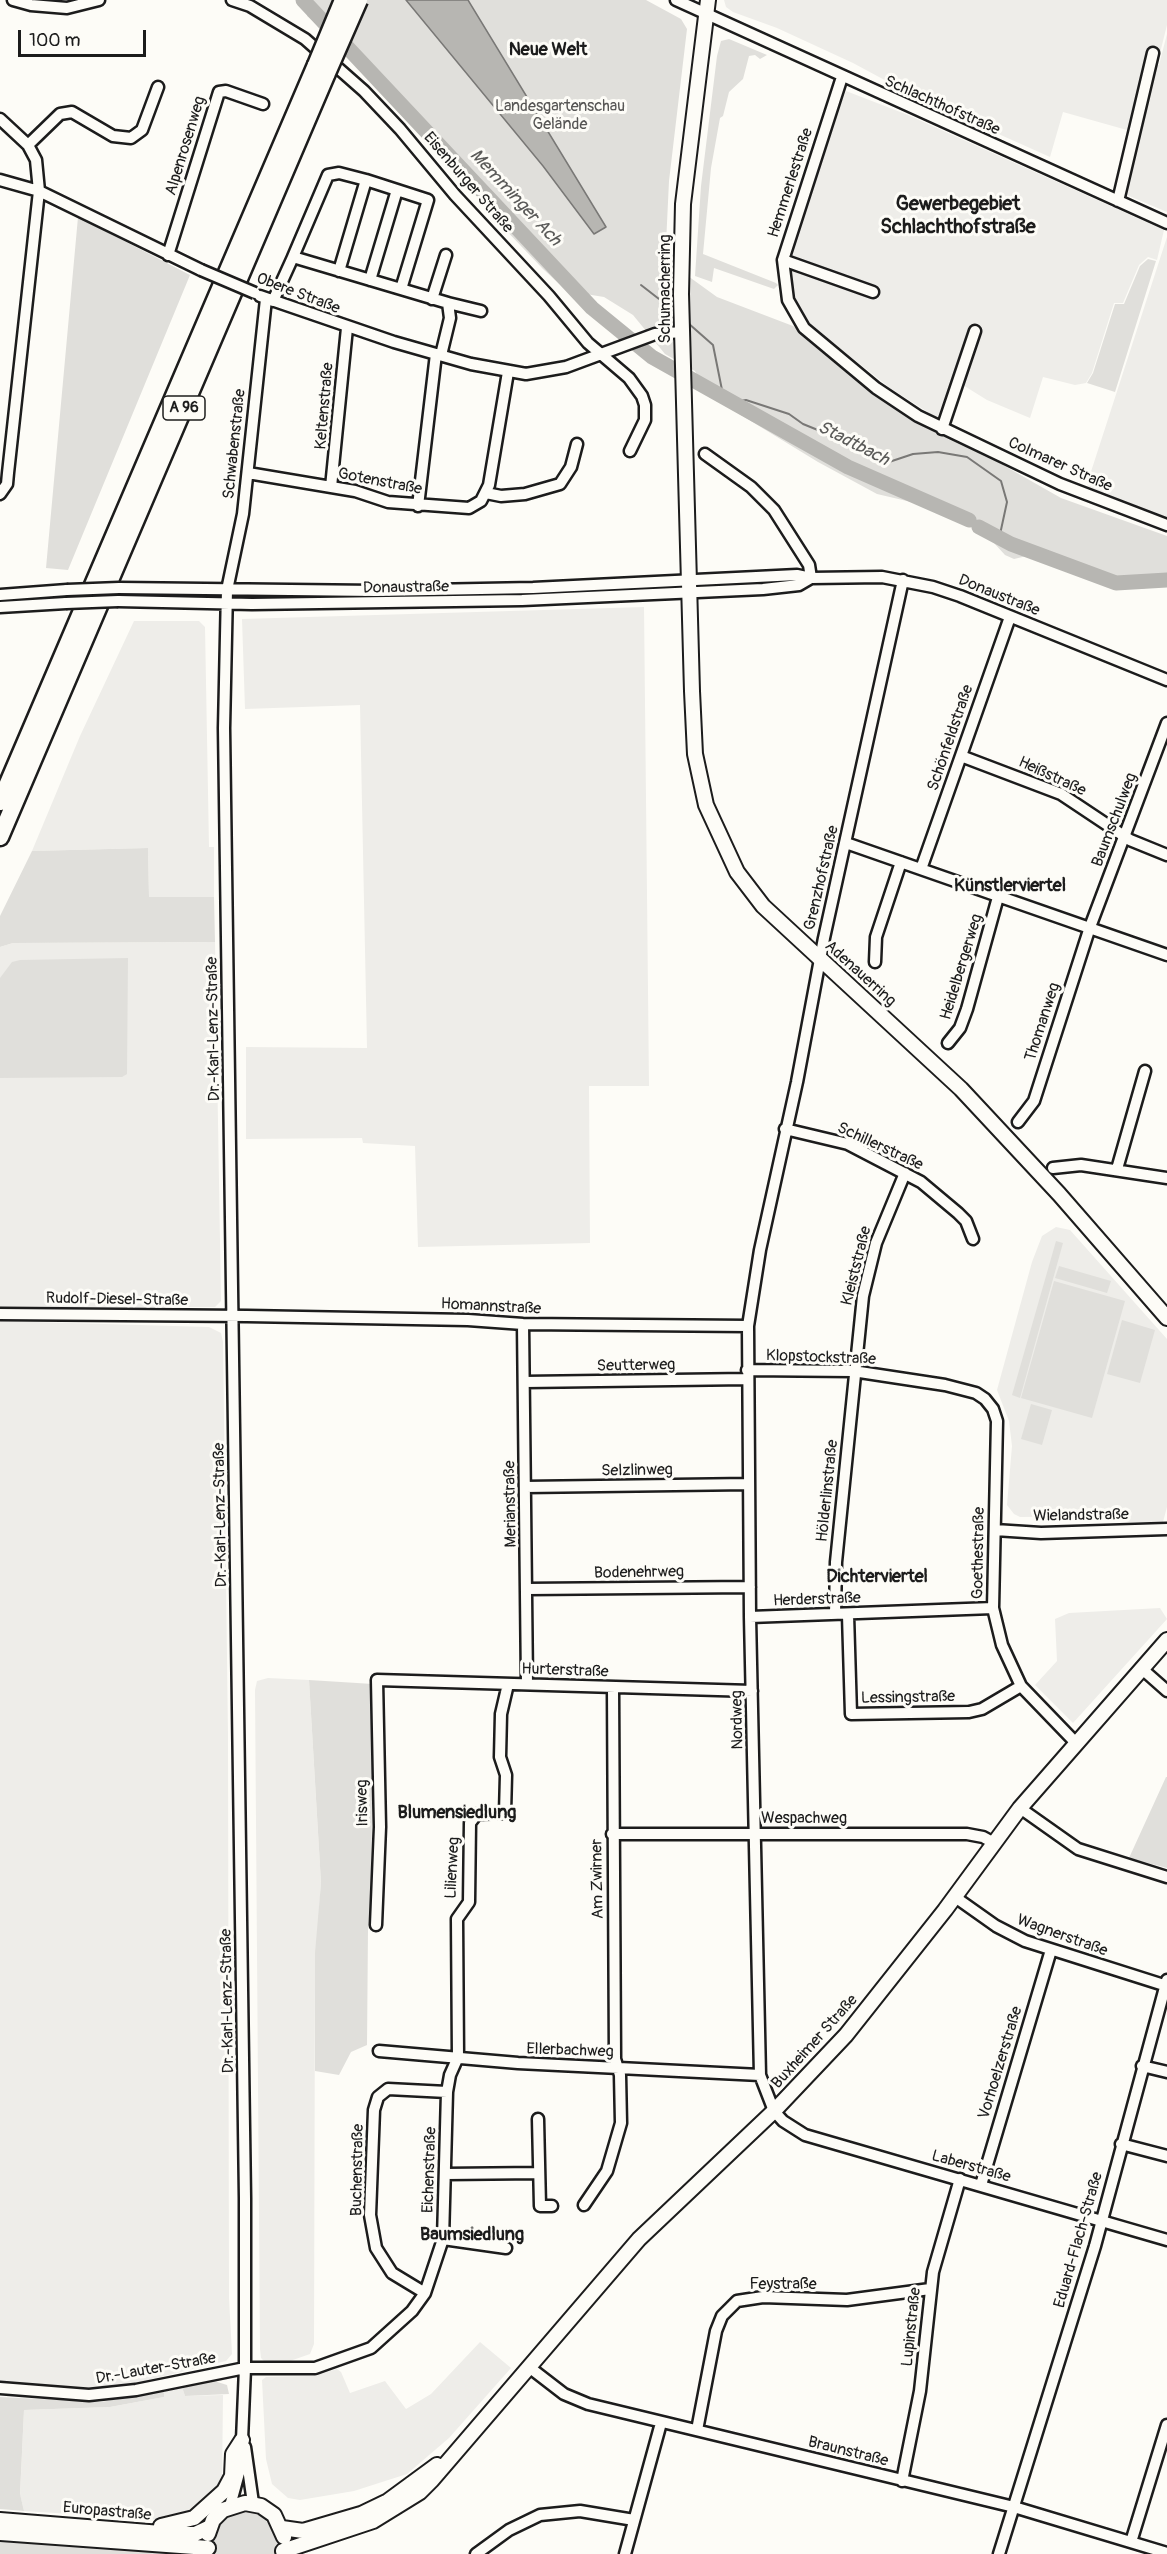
<!DOCTYPE html>
<meta charset="utf-8">
<style>
body{margin:0}
#map{position:relative;width:1167px;height:2554px;overflow:hidden;background:#fdfcf7;font-family:Pangolin,sans-serif}
canvas{display:block}
.scale{position:absolute;left:18px;top:30px;width:128px;height:27px;box-sizing:border-box;border:3px solid #1c1c1c;border-top:0;padding-left:8px;font-size:18px;line-height:21px;white-space:nowrap;color:#1c1c1c;-webkit-text-stroke:4px #fdfcf7;paint-order:stroke}
</style>
<div id="map">
<canvas width="1167" height="2554"></canvas>
<div class="scale">100 m</div>
</div>
<script>
const context = document.querySelector('canvas').getContext('2d');
context.lineJoin = 'round';
function fill(path, color) { context.fillStyle = color; context.fill(path, 'evenodd'); }
const shape = rows => new Path2D(rows.map(r => 'M' + r).join(''));
function stroke(path, color, width, dash) { context.strokeStyle = color; context.lineWidth = width; context.lineCap = dash ? 'butt' : 'round'; context.setLineDash(dash || []); context.stroke(path); }
function write(font, color, halo, rows, align = 'center') {
  context.font = font + ' Pangolin,sans-serif'; context.lineWidth = 6; context.setLineDash([]); context.textBaseline = 'middle'; context.strokeStyle = halo; context.fillStyle = color; for (const [text, x, y, turn = 0] of rows) {
    context.save(); context.translate(x, y); context.rotate((+turn || 0) * Math.PI / 180); context.textAlign = isNaN(turn) ? turn : align; if (halo) context.strokeText(text, 0, 0); context.fillText(text, 0, 0); context.restore();
  }
}
const built = shape([
 [724,0,1167,0,1167,25,1157,65,1159,65,1167,34,1167,212,1122,193,1134,132,1063,112,1050,157,918,98,853,63,777,28,733,12,726,7],
 [846,91,908,115,1164,230,1157,260,1148,257,1139,265,1123,303,1114,303,1092,373,1086,383,1075,385,1043,377,1030,418,987,400,958,382,952,383,937,418,890,388,813,327,802,314,791,286,790,254,829,132],
 [1167,237,1167,518,1165,518,1091,491,1087,484],
 [644,607,649,1086,589,1086,590,1243,418,1247,415,1146,363,1143,362,1138,246,1139,246,1047,367,1048,360,705,245,709,242,619],
 [134,621,199,621,205,627,209,847,214,847,214,897,149,897,148,848,32,851,80,736],
 [215,942,221,1301,215,1307,0,1307,0,947,13,943],
 [1056,1227,1070,1230,1167,1339,1167,1507,1163,1522,1127,1522,1120,1516,1020,1517,1014,1514,1007,1505,1012,1446,1009,1421,997,1390,1032,1262,1042,1236],
 [0,1321,209,1327,221,1333,223,1342,228,1735,229,2298,232,2354,226,2361,119,2387,90,2390,0,2383],
 [1160,1608,1167,1619,1073,1723,1035,1685,1057,1661,1055,1619,1069,1613],
 [268,1678,309,1680,321,1883,315,1974,314,2344,310,2354,290,2361,264,2361,261,2358,260,2349,255,1690,257,1681],
 [480,2342,511,2368,449,2438,407,2474,354,2491,300,2500,288,2498,272,2484,266,2459,262,2380,266,2377,313,2376,337,2369,341,2372,350,2393,385,2381,406,2409,431,2394],
 [182,2387,185,2396,223,2395,222,2485,198,2507,181,2517,164,2520,24,2511,20,2495,24,2410,110,2407,164,2397,164,2391]
]);
const green = shape([
 [312,0,646,0,681,19,687,29,669,181,666,244,670,263,717,297,793,326,920,422,942,435,980,452,1061,498,1167,536,1167,583,1142,589,1120,589,1099,584,1035,554,1014,559,1005,555,994,543,964,521,924,505,877,494,818,462,718,401,704,389,695,371,665,354,633,315,604,297,567,291,543,269,499,223,384,83,307,16],
 [729,39,767,55,760,59,755,55,749,56,743,79,729,92,723,116,720,118,711,168,703,254,776,283,778,285,774,289,714,268,712,282,695,276,701,186,717,56,721,41],
 [78,217,190,275,68,570,46,568],
 [1148,259,1156,261,1115,392,1087,383,1093,373,1115,304,1124,304,1140,266],
 [148,848,149,897,214,897,215,942,13,943,0,947,0,916,32,851],
 [128,958,127,1074,122,1077,0,1078,0,978,12,962,20,960],
 [1056,1241,1063,1243,1020,1398,1012,1395],
 [1059,1266,1111,1281,1107,1293,1055,1278],
 [1054,1281,1125,1301,1092,1418,1021,1398],
 [1122,1320,1155,1330,1140,1383,1107,1374],
 [1031,1404,1052,1410,1042,1445,1021,1439],
 [309,1680,373,1684,371,1918,368,1929,367,2045,351,2052,339,2075,315,2071,315,1953,321,1883],
 [1166,1777,1167,1777,1167,1868,1129,1858],
 [211,2380,227,2385,229,2394,185,2396,182,2387],
 [164,2391,164,2397,110,2407,24,2410,20,2494,24,2511,0,2509,0,2397,101,2402],
 [255,2508,273,2521,280,2542,277,2554,215,2554,212,2536,216,2525,233,2510],
 [0,2539,194,2552,197,2554,0,2554]
]);
const water = shape([
 [406,0,468,0,606,227,594,234,543,166,406,0]
]);
const stream = shape([
 [641,285,677,313],
 [688,323,713,345,723,395],
 [735,402,746,400,789,414,803,424,835,437,886,463,913,454,938,452,967,457,1001,481,1007,502,999,539]
]);
const river = shape([
 [303,0,592,308,652,357,848,467,969,520],
 [979,527,1011,544,1116,583,1167,580]
]);
const minor = shape([
 [13,0,31,5,67,8,99,0],
 [232,0,250,6,305,39,364,91,400,129,455,195,549,296,588,343,629,378,642,396,645,405,645,420,630,451],
 [676,0,1167,223],
 [842,77,783,260,788,300,804,328,876,388,918,416,1060,484,1167,525],
 [0,119,28,145,36,160,39,191,8,473,7,484,0,494],
 [28,145,60,114,72,112,113,136,131,138,142,130,158,87],
 [0,180,39,191,201,270],
 [1118,201,1153,53],
 [168,255,219,92,226,91,263,104],
 [293,257,328,175,339,173,366,180,428,200,401,289],
 [783,260,873,292],
 [339,271,366,180],
 [370,280,397,190],
 [260,296,394,342,471,364,526,374,566,367,655,334,682,332],
 [432,299,446,255],
 [273,301,293,257,448,303,450,318,441,355],
 [448,303,481,311],
 [942,429,975,331],
 [705,454,751,487,774,510,809,565,811,578],
 [248,473,355,491,388,502,469,508,481,501,489,485,508,372],
 [331,487,347,328],
 [486,493,501,496,525,494,560,484,571,467,577,444],
 [418,506,436,354],
 [903,580,824,938,797,1082,760,1250,748,1326,750,1617,760,2075,774,2111,783,2121,805,2135,1167,2240],
 [119,588,376,591,533,588,797,575,811,578,882,577,933,587,960,596,1167,680],
 [0,595,67,590],
 [118,601,252,604,522,600,763,589,799,585,811,578],
 [0,607,66,603],
 [961,756,1061,794,1130,840,1167,855],
 [846,843,1167,955],
 [921,869,1010,617],
 [875,962,876,937,901,862],
 [948,1043,960,1028,967,1009,998,897],
 [1018,1122,1034,1101,1090,927,1167,723],
 [785,1129,848,1144,921,1182,958,1213,966,1221,973,1239],
 [1053,1168,1081,1165,1167,1178],
 [1117,1169,1145,1071],
 [0,1314,247,1316,468,1320,523,1324,748,1326],
 [523,1324,527,1684],
 [747,1370,853,1371,945,1385,976,1393,985,1399,993,1409,997,1421,993,1608,1002,1645,1021,1686,1075,1742],
 [525,1382,747,1379],
 [525,1487,749,1484],
 [995,1530,1041,1533,1167,1529],
 [527,1589,750,1587],
 [835,1614,836,1562,863,1296,876,1243,905,1173],
 [848,1615,851,1714,969,1712,982,1709,1021,1686],
 [750,1617,993,1608],
 [1141,1668,1167,1691],
 [1020,1808,1078,1849,1167,1877],
 [612,1834,967,1834,983,1837,994,1843],
 [955,1897,996,1926,1025,1941,1167,1986],
 [376,1925,380,1827,377,1680,752,1691],
 [379,2051,518,2063,760,2075],
 [1142,2066,1167,2072],
 [538,2119,540,2206,552,2206],
 [1121,2144,1167,2156],
 [446,2174,538,2173],
 [981,2185,1051,1950],
 [584,2205,607,2171,621,2123,620,2075,615,2059,613,1688],
 [443,2239,506,2248],
 [425,2293,392,2273,376,2248,370,2215,374,2110,378,2097,388,2089,447,2092],
 [529,2367,564,2394,588,2404,1014,2507,1167,2553],
 [0,2388,89,2395,136,2390,245,2368,315,2368,371,2348,412,2311,425,2293,443,2239,447,2092,450,2075,458,2057,457,1919,469,1902,470,1823,477,1814,505,1813,506,1775,500,1757,501,1714,508,1684],
 [697,2430,716,2331,722,2316,737,2301,763,2297,847,2300,930,2289],
 [245,2447,253,2503],
 [902,2481,920,2391,933,2272,960,2179],
 [230,2506,239,2473,242,2440,245,2368,245,2198,224,728,227,590,243,514,266,299],
 [1131,2542,1167,2425],
 [476,2554,509,2530,540,2515,580,2511,634,2520],
 [625,2554,661,2423],
 [999,2554,1095,2246,1167,1980]
]);
const major = shape([
 [708,0,683,204,681,294,692,691,695,754,706,805,737,872,763,906,961,1089,1059,1194,1167,1318],
 [0,2520,161,2533,195,2534,210,2527],
 [161,2526,194,2518,224,2491,232,2476,233,2454,242,2440],
 [282,2528,303,2531,361,2514,388,2501,437,2465],
 [0,2533,208,2548],
 [208,2534,213,2520,223,2510,245,2503,261,2506,274,2515,284,2537],
 [283,2551,373,2521,420,2492,432,2480,639,2239,774,2111,846,2035,945,1910,1020,1808,1167,1640]
]);
const highway = shape([
 [0,802,316,65],
 [0,837,327,73]
]);
const minorBridge = shape([
 [201,270,255,293],
 [67,590,119,588],
 [66,603,118,601]
]);
const highwayBridge = shape([
 [316,65,343,0],
 [327,73,359,0]
]);
const shields = [
 [184,408,42]
];
const shieldNames = [
 ["A 96",184,408]
];
const streetNames = [
 ["Schlachthofstraße",942,106,24],
 ["Alpenrosenweg",186,146,-73],
 ["Eisenburger Straße",468,183,49],
 ["Hemmerlestraße",791,183,-72],
 ["Schumacherring",666,289,-90],
 ["Obere Straße",298,294,21],
 ["Keltenstraße",325,406,-85],
 ["Schwabenstraße",235,444,-84],
 ["Colmarer Straße",1060,465,24],
 ["Gotenstraße",380,482,11],
 ["Donaustraße",406,588,-1],
 ["Donaustraße",999,596,22],
 ["Schönfeldstraße",951,738,-71],
 ["Heißstraße",1052,777,25],
 ["Baumschulweg",1115,820,-69],
 ["Grenzhofstraße",822,878,-77],
 ["Heidelbergerweg",962,967,-73],
 ["Adenauerring",860,974,42],
 ["Thomanweg",1043,1022,-72],
 ["Dr.-Karl-Lenz-Straße",214,1029,-91],
 ["Schillerstraße",880,1147,25],
 ["Kleiststraße",857,1266,-76],
 ["Rudolf-Diesel-Straße",117,1300,1],
 ["Homannstraße",491,1307,3],
 ["Klopstockstraße",821,1358,2],
 ["Seutterweg",636,1366,-1],
 ["Selzlinweg",637,1471,-1],
 ["Hölderlinstraße",828,1491,-84],
 ["Merianstraße",511,1504,-91],
 ["Dr.-Karl-Lenz-Straße",221,1515,-91],
 ["Wielandstraße",1081,1516,-1],
 ["Goethestraße",979,1553,-89],
 ["Bodenehrweg",639,1573,-1],
 ["Herderstraße",817,1600,-2],
 ["Hurterstraße",565,1671,2],
 ["Lessingstraße",908,1698,-1],
 ["Nordweg",738,1720,-91],
 ["Irisweg",363,1803,-91],
 ["Wespachweg",804,1819],
 ["Lilienweg",453,1868,-87],
 ["Am Zwirner",598,1879,-91],
 ["Wagnerstraße",1062,1936,20],
 ["Dr.-Karl-Lenz-Straße",228,2001,-91],
 ["Buxheimer Straße",815,2042,-48],
 ["Ellerbachweg",570,2051,2],
 ["Vorhoelzerstraße",1001,2063,-73],
 ["Laberstraße",971,2167,16],
 ["Buchenstraße",358,2170,-89],
 ["Eichenstraße",430,2170,-88],
 ["Eduard-Flach-Straße",1079,2240,-74],
 ["Feystraße",783,2285],
 ["Lupinstraße",912,2327,-84],
 ["Dr.-Lauter-Straße",156,2369,-10],
 ["Braunstraße",848,2452,14],
 ["Europastraße",107,2512,5]
];
const parkNames = [
 ["Landesgartenschau",560,107],
 ["Gelände",560,125]
];
const neighbourhoodNames = [
 ["Neue Welt",548,50],
 ["Künstlerviertel",1010,886],
 ["Dichterviertel",877,1577],
 ["Blumensiedlung",457,1813],
 ["Baumsiedlung",472,2235]
];
const waterNames = [
 ["Memminger Ach",515,198,47],
 ["Stadtbach",853,444,27]
];
const quarterNames = [
 ["Gewerbegebiet",958,205],
 ["Schlachthofstraße",958,228]
];
fill(built, '#eeede9');
fill(green, '#e0dfdb');
fill(water, '#b7b6b2');
stroke(water, '#797876', 1.5);
stroke(stream, '#797876', 2);
stroke(river, '#b7b6b2', 15);
stroke(minor, '#1c1c1c', 15);
stroke(major, '#1c1c1c', 18);
stroke(highway, '#1c1c1c', 21);
stroke(minor, '#fdfcf7', 10);
stroke(major, '#fdfcf7', 14);
stroke(highway, '#fdfcf7', 16);
stroke(minorBridge, '#1c1c1c', 15, []);
stroke(highwayBridge, '#1c1c1c', 21, []);
stroke(minorBridge, '#fdfcf7', 10);
stroke(highwayBridge, '#fdfcf7', 16);
for (const [x, y, w] of shields) { const box = new Path2D(); box.roundRect(x - w / 2, y - 12, w, 24, 4.5); context.fillStyle = '#fdfcf7'; context.fill(box); stroke(box, '#1c1c1c', 1.5); }
write('bold 15px', '#1c1c1c', null, shieldNames);
write('16px', '#1c1c1c', '#fdfcf7', streetNames);
write('16px', '#575655', '#fdfcf7', parkNames);
write('bold 18px', '#1c1c1c', '#fdfcf7', neighbourhoodNames);
write('italic 18px', '#5a5a58', '#fdfcf7', waterNames);
write('bold 20px', '#1c1c1c', '#fdfcf7', quarterNames);
</script>
